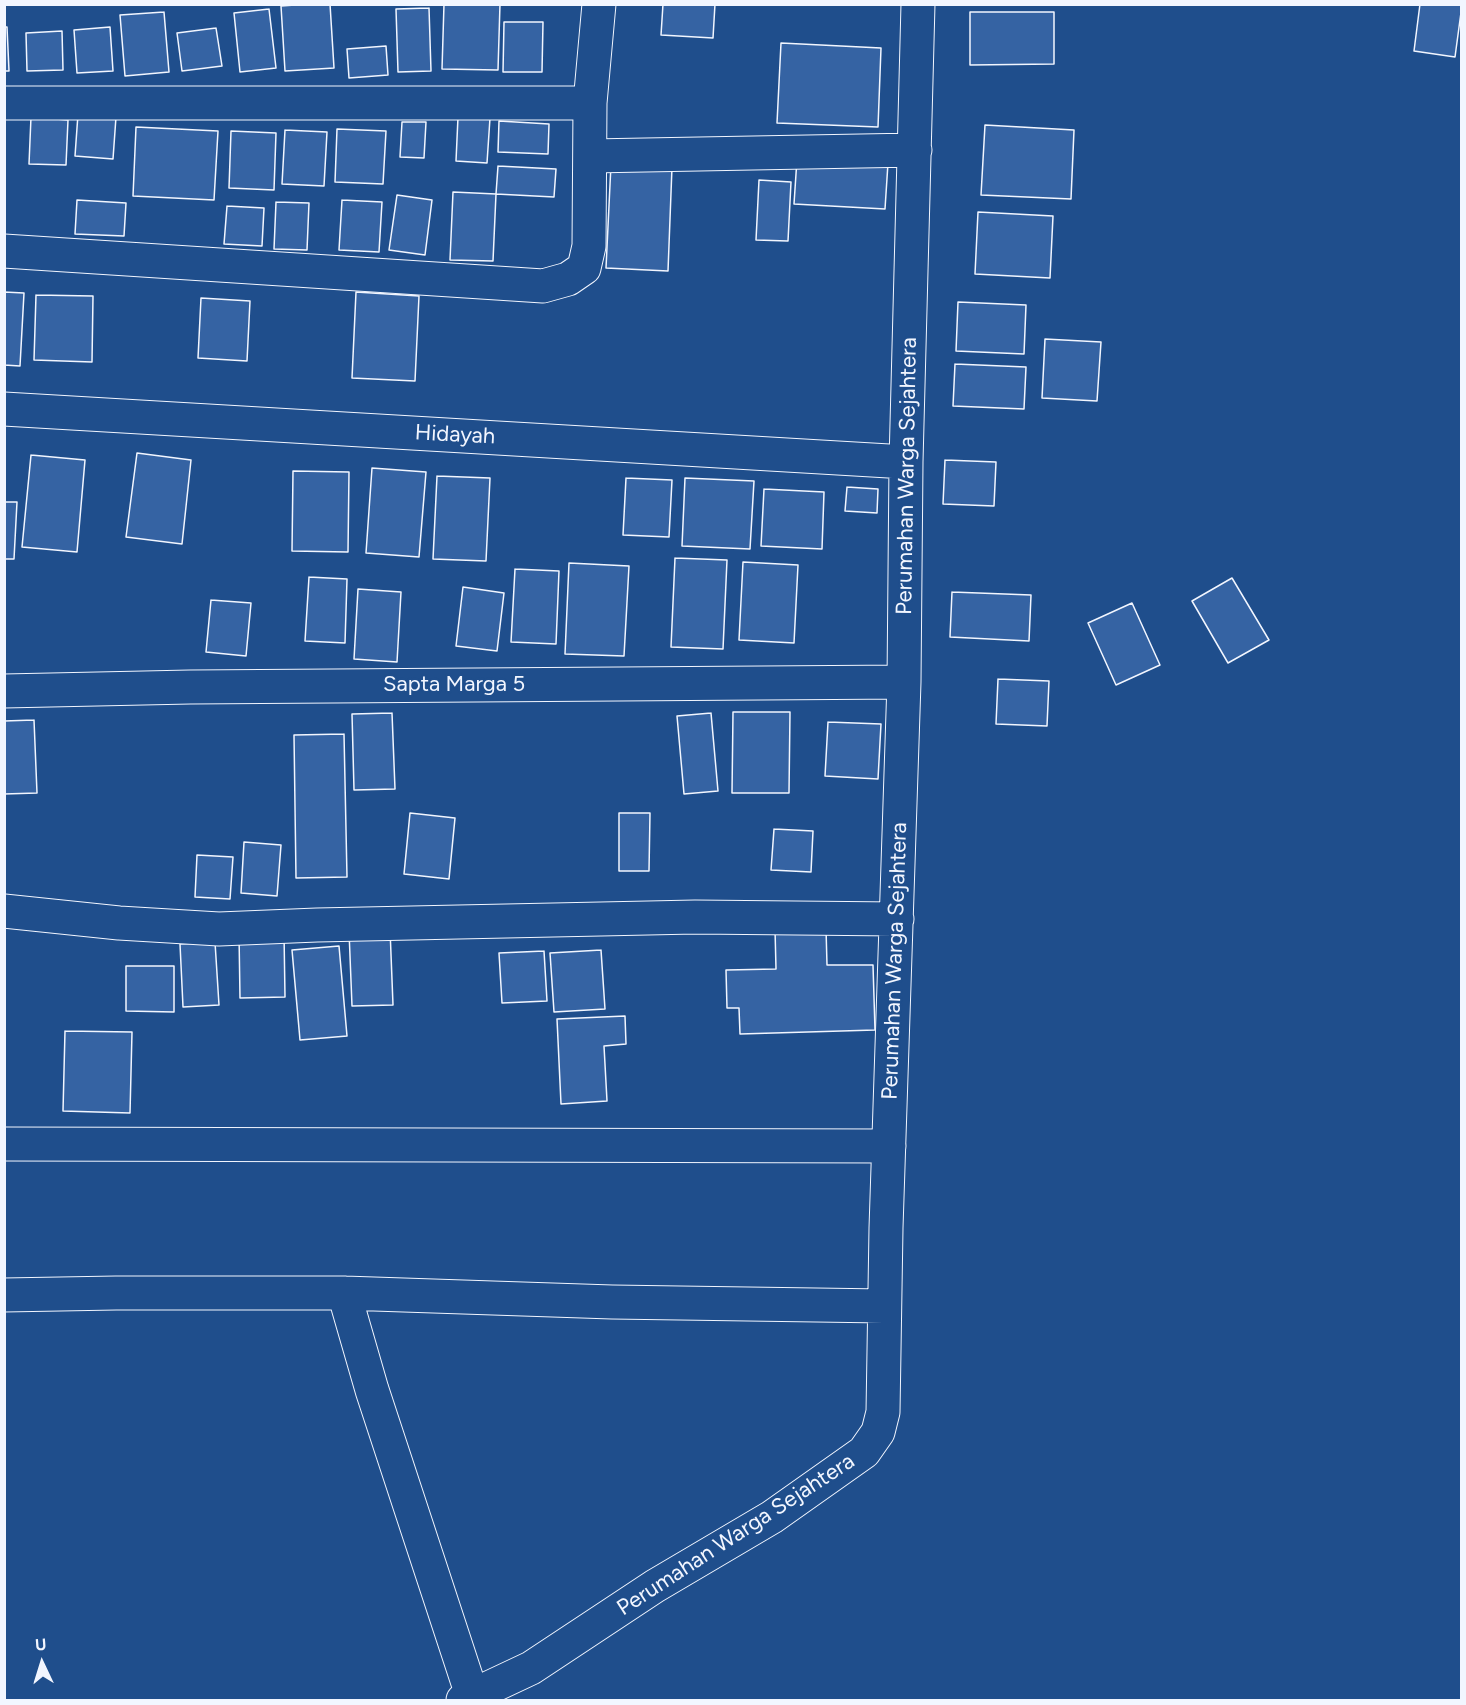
<!DOCTYPE html>
<style>
body{margin:0}
#map{position:relative;width:1466px;height:1705px;overflow:hidden;background:#1f4e8c;font-family:Figtree,sans-serif}
canvas{display:block}
.frame{position:absolute;inset:0;border:6px solid #f2f6ff;pointer-events:none}
.north{position:absolute;left:12px;top:1633px;width:60px;height:60px;-webkit-text-stroke:4px #1f4e8c;paint-order:stroke;rotate:356deg;font-size:16px;font-weight:700;line-height:24px;text-align:center;color:#f2f6ff}
.north::after{content:'';display:block;margin:auto;width:21px;height:27px;background:#f2f6ff;clip-path:polygon(50% 0,100% 100%,50% 72%,0 100%)}
</style>
<div id="map">
<canvas width="1466" height="1705"></canvas>
<div class="frame"></div>
<div class="north">U</div>
</div>
<script>
const context = document.querySelector('canvas').getContext('2d');
context.lineJoin = 'round';
function fill(path, color) { context.fillStyle = color; context.fill(path, 'evenodd'); }
const shape = rows => new Path2D(rows.map(r => 'M' + r).join(''));
function stroke(path, color, width, dash) { context.strokeStyle = color; context.lineWidth = width; context.lineCap = dash ? 'butt' : 'round'; context.setLineDash(dash || []); context.stroke(path); }
function write(font, color, halo, rows, align = 'center') {
  context.font = font + ' Figtree,sans-serif'; context.lineWidth = 4.5; context.setLineDash([]); context.textBaseline = 'middle'; context.strokeStyle = halo; context.fillStyle = color; for (const [text, x, y, turn = 0] of rows) {
    context.save(); context.translate(x, y); context.rotate((+turn || 0) * Math.PI / 180); context.textAlign = isNaN(turn) ? turn : align; if (halo) context.strokeText(text, 0, 0); context.fillText(text, 0, 0); context.restore();
  }
}
const building = shape([
 [309,4,330,4,334,68,285,71,281,6,309,4],
 [444,4,500,4,498,70,442,69,444,4],
 [663,4,715,4,713,38,661,35,663,4],
 [1420,4,1462,5,1455,57,1414,51,1420,4],
 [429,8,431,71,398,72,396,9,429,8],
 [269,9,276,68,240,72,234,13,269,9],
 [164,12,169,72,125,76,120,15,164,12],
 [970,12,1054,12,1054,64,970,65,970,12],
 [504,22,543,22,542,72,503,72,504,22],
 [4,27,7,27,9,71,4,71,4,27],
 [110,27,113,71,77,73,74,30,110,27],
 [216,28,222,66,182,71,177,33,216,28],
 [62,31,63,70,27,71,26,33,62,31],
 [781,43,881,48,878,127,777,123,781,43],
 [386,46,388,75,349,78,347,49,386,46],
 [78,114,116,117,113,159,75,156,78,114],
 [31,117,68,120,66,165,29,164,31,117],
 [458,117,490,118,487,163,456,161,458,117],
 [499,121,549,124,548,154,498,152,499,121],
 [402,122,426,122,424,158,400,157,402,122],
 [985,125,1074,130,1071,199,981,195,985,125],
 [136,127,218,131,214,200,133,196,136,127],
 [337,129,386,131,383,184,335,182,337,129],
 [285,130,327,132,324,186,282,184,285,130],
 [231,131,276,133,274,190,229,188,231,131],
 [797,159,888,163,885,209,794,204,797,159],
 [611,164,672,167,668,271,606,268,611,164],
 [498,166,556,169,554,197,496,194,498,166],
 [759,180,791,182,788,241,756,240,759,180],
 [453,192,496,194,493,261,450,260,453,192],
 [397,195,432,200,425,255,389,250,397,195],
 [77,200,126,203,124,236,75,234,77,200],
 [342,200,382,202,379,252,339,250,342,200],
 [276,202,309,203,307,250,274,249,276,202],
 [227,206,264,208,262,246,224,244,227,206],
 [978,212,1053,216,1050,278,975,274,978,212],
 [4,292,24,293,20,366,4,365,4,292],
 [356,292,419,296,415,381,352,378,356,292],
 [36,295,93,296,92,362,34,360,36,295],
 [201,298,250,301,247,361,198,358,201,298],
 [958,302,1026,305,1024,354,956,351,958,302],
 [1045,339,1101,342,1097,401,1042,398,1045,339],
 [955,364,1026,367,1024,409,953,406,955,364],
 [137,453,191,460,182,544,126,537,137,453],
 [31,455,85,460,77,552,22,547,31,455],
 [945,460,996,462,994,506,943,504,945,460],
 [372,468,426,472,419,557,366,553,372,468],
 [293,471,349,472,348,552,292,551,293,471],
 [437,476,490,478,486,561,433,559,437,476],
 [626,478,672,480,669,537,623,535,626,478],
 [685,478,754,481,750,549,682,546,685,478],
 [847,487,878,489,877,513,845,511,847,487],
 [764,489,824,492,822,549,761,546,764,489],
 [4,502,17,502,14,559,4,559,4,502],
 [675,558,727,560,723,649,671,647,675,558],
 [743,562,798,565,794,643,739,640,743,562],
 [569,563,629,566,624,656,565,654,569,563],
 [515,569,559,571,556,644,511,642,515,569],
 [309,577,347,579,345,643,305,641,309,577],
 [1232,578,1269,640,1228,663,1192,601,1232,578],
 [463,587,504,593,497,651,456,646,463,587],
 [358,589,401,592,397,662,354,659,358,589],
 [952,592,1031,595,1029,641,950,637,952,592],
 [211,600,251,603,246,656,206,652,211,600],
 [1132,603,1160,665,1116,685,1088,623,1132,603],
 [998,679,1049,681,1047,726,996,724,998,679],
 [733,712,790,712,789,793,732,793,733,712],
 [392,713,395,789,354,790,352,714,392,713],
 [711,713,718,791,684,794,677,716,711,713],
 [34,720,37,793,4,794,4,721,34,720],
 [828,722,881,724,878,779,825,776,828,722],
 [344,734,347,877,296,878,294,735,344,734],
 [410,813,455,818,449,879,404,874,410,813],
 [619,813,650,813,649,871,619,871,619,813],
 [774,829,813,831,811,872,771,870,774,829],
 [244,842,281,845,277,896,241,893,244,842],
 [197,855,233,857,230,899,195,897,197,855],
 [826,928,827,965,873,965,875,1030,740,1034,739,1008,727,1008,726,970,776,969,775,929,826,928],
 [390,929,393,1005,352,1006,349,931,390,929],
 [284,933,285,997,240,998,239,934,284,933],
 [215,942,219,1005,183,1007,180,944,215,942],
 [339,946,347,1036,300,1040,292,950,339,946],
 [601,950,605,1009,554,1012,550,953,601,950],
 [544,951,547,1001,502,1003,499,953,544,951],
 [126,966,174,966,174,1012,126,1011,126,966],
 [625,1016,626,1044,604,1046,607,1101,561,1104,557,1019,625,1016],
 [65,1031,132,1032,130,1113,63,1111,65,1031]
]);
const minor = shape([
 [4,103,590,103],
 [591,156,915,150],
 [4,251,543,286,568,279,584,268,589,246,590,103,599,4],
 [4,409,906,462],
 [4,691,190,687,904,682],
 [4,911,119,923,219,929,317,925,695,917,897,919],
 [4,1144,889,1146],
 [344,1293,372,1390,472,1695],
 [4,1295,116,1293,344,1293,612,1302,884,1306],
 [463,1700,531,1668,655,1586,772,1517,864,1452,878,1432,883,1412,886,1228,904,682,906,462,918,4]
]);
const streetNames = [
 ["Hidayah",455,435,3],
 ["Perumahan Warga Sejahtera",907,476,-89],
 ["Sapta Marga 5",454,685],
 ["Perumahan Warga Sejahtera",895,961,-88],
 ["Perumahan Warga Sejahtera",736,1535,-33]
];
fill(building, '#3563a3');
stroke(building, '#f2f6ff', 1.5);
stroke(minor, '#f2f6ff', 35);
stroke(minor, '#1f4e8c', 33);
write('22px', '#f2f6ff', '#1f4e8c', streetNames);
</script>
